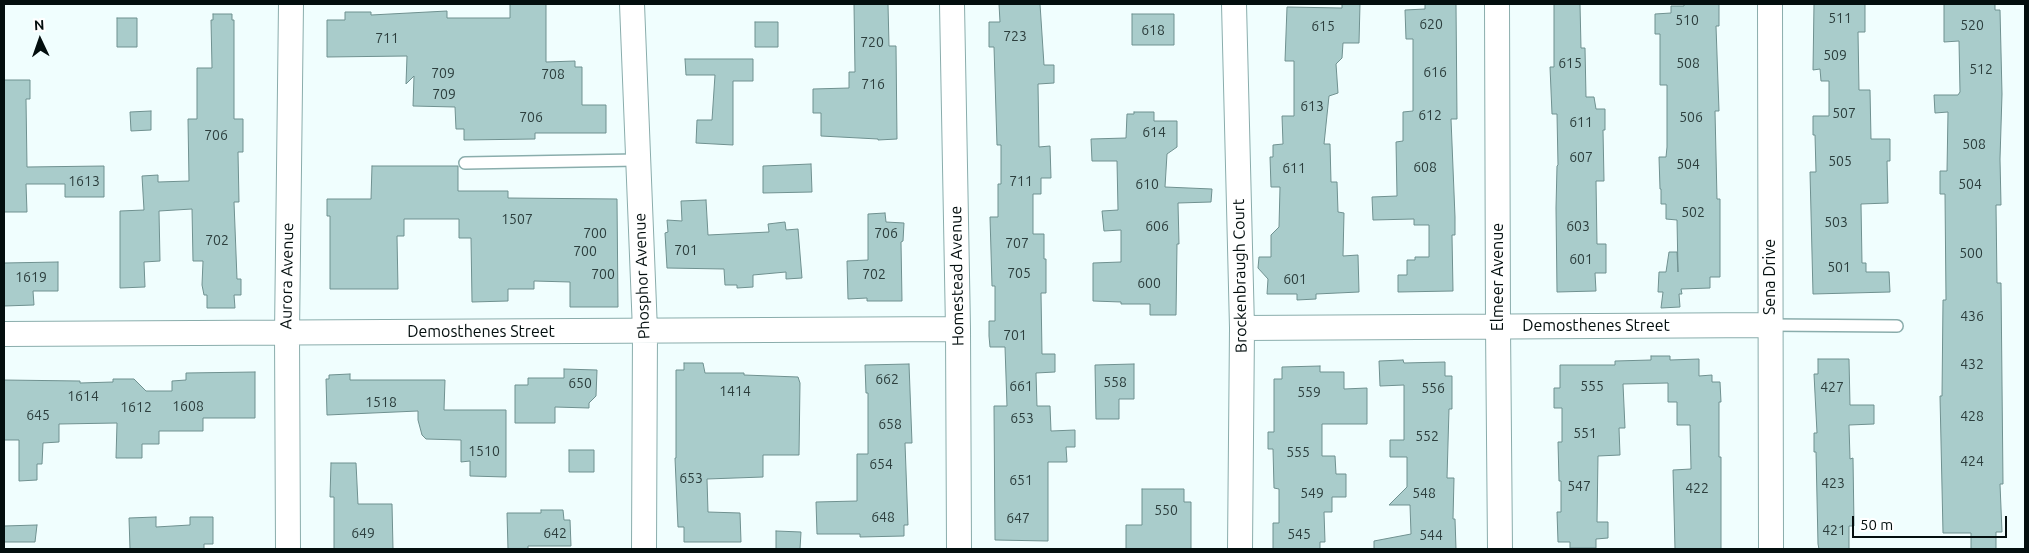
<!DOCTYPE html>
<style>
body{margin:0}
#map{position:relative;width:2029px;height:553px;overflow:hidden;background:#f0fefe;font-family:Ubuntu,sans-serif}
canvas{display:block}
.frame{position:absolute;inset:0;border:5px solid #030e0e;pointer-events:none}
.north{position:absolute;left:15px;top:15px;width:50px;height:50px;-webkit-text-stroke:4px #fff;paint-order:stroke;rotate:357deg;font-size:14px;font-weight:700;line-height:20px;text-align:center;color:#030e0e}
.north::after{content:'';display:block;margin:auto;width:18px;height:22px;background:#030e0e;clip-path:polygon(50% 0,100% 100%,50% 72%,0 100%)}
.scale{position:absolute;left:1852px;top:516px;width:155px;height:22px;box-sizing:border-box;border:2px solid #030e0e;border-top:0;padding-left:6px;font-size:15px;line-height:18px;white-space:nowrap;color:#030e0e;-webkit-text-stroke:4px #fff;paint-order:stroke}
</style>
<div id="map">
<canvas width="2029" height="553"></canvas>
<div class="frame"></div>
<div class="north">N</div>
<div class="scale">50 m</div>
</div>
<script>
const context = document.querySelector('canvas').getContext('2d');
context.lineJoin = 'round';
function fill(path, color) { context.fillStyle = color; context.fill(path, 'evenodd'); }
const shape = rows => new Path2D(rows.map(r => 'M' + r).join(''));
function stroke(path, color, width, dash) { context.strokeStyle = color; context.lineWidth = width; context.lineCap = dash ? 'butt' : 'round'; context.setLineDash(dash || []); context.stroke(path); }
function write(font, color, halo, rows, align = 'center') {
  context.font = font + ' Ubuntu,sans-serif'; context.lineWidth = 4; context.setLineDash([]); context.textBaseline = 'middle'; context.strokeStyle = halo; context.fillStyle = color; for (const [text, x, y, turn = 0] of rows) {
    context.save(); context.translate(x, y); context.rotate((+turn || 0) * Math.PI / 180); context.textAlign = isNaN(turn) ? turn : align; if (halo) context.strokeText(text, 0, 0); context.fillText(text, 0, 0); context.restore();
  }
}
const building = shape([
 [510,4,546,4,546,62,575,61,575,67,582,67,582,105,606,105,606,133,535,133,535,139,464,140,464,129,456,129,455,107,413,106,414,76,406,84,407,56,327,57,327,20,345,20,345,12,371,12,371,15,447,11,447,18,510,18,510,4],
 [854,4,888,4,889,46,896,46,897,139,878,140,878,139,821,136,821,113,813,113,813,89,849,88,849,72,855,72,854,4],
 [999,4,1040,4,1044,65,1054,65,1054,83,1038,84,1039,147,1050,146,1051,178,1041,178,1041,194,1033,194,1033,234,1044,234,1044,259,1046,259,1046,293,1041,293,1042,354,1055,354,1055,372,1036,373,1037,406,1050,406,1051,431,1075,430,1075,447,1066,447,1067,462,1048,462,1048,541,995,540,994,406,1007,406,1005,347,990,347,989,336,989,321,995,321,995,286,992,286,990,217,998,217,998,184,1001,184,1001,145,997,145,994,47,989,47,989,22,1000,22,999,4],
 [1342,4,1360,4,1359,43,1343,43,1342,58,1336,64,1338,93,1329,96,1324,144,1330,144,1331,182,1337,182,1338,212,1344,213,1343,256,1358,255,1359,292,1316,294,1316,299,1297,300,1297,294,1267,294,1268,279,1258,268,1259,257,1271,257,1271,235,1279,227,1280,187,1271,187,1270,157,1273,157,1273,145,1283,144,1282,116,1294,116,1294,61,1285,61,1287,7,1342,8,1342,4],
 [1425,4,1456,4,1457,119,1451,119,1455,217,1455,235,1452,235,1453,291,1398,292,1398,275,1407,275,1407,260,1415,260,1415,257,1429,257,1429,225,1414,225,1414,219,1373,220,1372,197,1397,196,1396,142,1403,141,1403,112,1413,111,1413,39,1406,39,1405,10,1425,9,1425,4],
 [1554,4,1580,4,1581,48,1585,48,1586,97,1594,97,1596,109,1605,109,1605,130,1603,130,1604,181,1596,181,1597,244,1606,244,1606,273,1595,273,1596,291,1557,292,1556,208,1557,166,1558,165,1557,114,1552,114,1550,67,1554,67,1554,4],
 [1684,4,1719,4,1719,26,1716,26,1719,111,1715,111,1717,199,1720,199,1720,277,1710,277,1710,288,1681,289,1682,294,1679,294,1680,307,1661,308,1663,292,1658,292,1659,272,1666,272,1669,252,1677,252,1678,272,1677,220,1666,219,1666,204,1661,204,1661,189,1660,189,1659,157,1666,157,1667,147,1667,85,1660,85,1660,34,1655,34,1655,14,1671,13,1671,6,1684,6,1684,4],
 [1814,4,1865,4,1865,32,1858,32,1859,90,1870,90,1871,139,1890,139,1890,161,1887,161,1888,203,1861,204,1862,263,1866,263,1866,272,1889,272,1890,292,1813,294,1810,172,1816,172,1815,135,1813,135,1813,116,1829,116,1829,81,1821,81,1820,69,1813,70,1814,4],
 [1944,4,1995,4,1995,10,2000,10,2002,94,2000,159,2001,205,1996,205,1997,283,2001,283,2003,484,2000,484,2002,532,1996,532,1996,549,1971,549,1971,533,1943,533,1940,396,1942,396,1943,300,1946,300,1945,194,1940,194,1940,171,1947,171,1948,112,1935,113,1934,95,1958,95,1960,92,1959,41,1944,42,1944,4],
 [213,14,232,14,232,20,234,20,234,119,243,119,243,152,238,152,239,202,234,202,237,279,241,279,241,295,234,295,235,308,207,308,207,295,204,295,202,285,203,261,193,261,192,209,159,211,160,261,144,262,145,287,120,288,120,211,144,210,142,176,158,175,158,182,189,181,188,119,197,119,197,68,212,68,211,20,213,20,213,14],
 [1132,14,1174,14,1174,45,1132,45,1132,14],
 [117,18,137,18,137,47,117,47,117,18],
 [755,22,778,22,778,47,755,47,755,22],
 [685,59,753,59,753,81,733,81,733,145,696,143,697,120,712,120,715,75,686,75,685,59],
 [4,80,30,80,30,99,26,99,27,167,104,166,104,197,65,197,65,184,26,184,27,212,4,212,4,80],
 [151,111,151,130,131,131,130,112,151,111],
 [1134,112,1154,112,1154,121,1177,121,1177,147,1167,154,1165,187,1212,189,1211,202,1178,203,1179,244,1177,244,1176,315,1150,315,1150,304,1121,304,1121,302,1093,301,1093,263,1121,262,1121,230,1104,231,1102,211,1118,210,1117,161,1092,161,1091,139,1126,138,1127,114,1134,114,1134,112],
 [811,164,812,192,763,193,763,166,811,164],
 [372,166,458,166,458,191,508,191,508,198,617,199,618,307,570,307,570,282,534,281,534,289,508,289,508,301,472,302,471,238,459,238,459,219,404,219,404,236,397,236,398,289,330,289,330,216,327,216,327,199,371,199,372,166],
 [706,200,708,235,769,232,768,224,785,222,786,230,798,229,802,278,786,279,786,272,753,275,753,287,737,288,737,285,725,285,724,269,667,268,665,233,668,232,667,220,682,221,681,201,706,200],
 [885,213,886,222,904,223,903,241,901,242,902,301,867,301,867,298,848,299,847,261,868,260,868,214,885,213],
 [58,262,58,291,33,291,34,305,4,306,4,263,58,262],
 [1651,356,1670,356,1670,360,1699,359,1699,376,1712,375,1712,382,1720,382,1721,402,1719,402,1719,457,1721,457,1721,549,1675,549,1673,470,1691,469,1690,425,1677,425,1677,402,1668,402,1668,383,1623,384,1625,428,1619,428,1620,455,1598,456,1597,522,1608,522,1608,538,1596,539,1596,548,1570,548,1570,542,1558,542,1557,512,1561,512,1561,481,1559,481,1558,442,1562,442,1562,408,1554,408,1554,388,1560,388,1560,365,1615,365,1615,361,1651,360,1651,356],
 [1818,359,1849,359,1850,405,1874,405,1874,424,1849,425,1850,459,1853,458,1854,526,1849,526,1849,549,1819,549,1818,544,1816,452,1814,452,1814,433,1817,433,1814,374,1818,374,1818,359],
 [1403,360,1404,363,1445,362,1445,376,1452,376,1452,409,1449,409,1447,478,1454,478,1453,519,1455,519,1456,549,1374,549,1374,541,1411,534,1410,505,1389,505,1407,487,1407,457,1390,457,1390,440,1404,440,1404,385,1380,386,1379,361,1403,360],
 [684,363,703,363,705,373,744,373,744,375,798,377,800,383,799,455,763,455,763,477,707,479,708,512,740,513,741,542,684,542,684,527,678,527,675,458,676,458,676,370,684,370,684,363],
 [909,364,912,443,905,443,908,525,904,525,904,536,860,537,860,534,817,534,816,502,857,501,857,454,868,454,868,393,866,393,865,365,909,364],
 [1134,364,1134,399,1119,399,1119,419,1096,419,1095,365,1134,364],
 [1320,366,1320,372,1344,372,1344,389,1367,388,1367,424,1322,424,1322,456,1335,456,1336,474,1346,474,1346,497,1332,497,1332,512,1324,512,1325,542,1320,542,1320,549,1273,549,1273,523,1279,523,1279,489,1274,488,1273,449,1268,449,1268,432,1274,432,1274,379,1282,379,1282,367,1320,366],
 [564,369,597,370,596,396,589,403,589,408,555,407,555,423,515,423,515,385,528,385,528,378,564,378,564,369],
 [255,372,255,418,203,418,203,431,159,431,159,444,142,444,142,458,116,458,117,423,59,424,59,442,43,443,42,464,37,464,37,480,19,481,19,440,4,440,4,380,80,381,80,383,113,382,113,379,134,379,146,391,172,391,172,381,186,380,186,373,255,372],
 [350,374,350,380,445,380,444,410,506,410,506,477,470,476,470,461,461,462,461,440,426,439,422,435,418,420,418,411,327,415,326,379,329,379,329,375,350,374],
 [569,450,594,450,594,472,569,472,569,450],
 [331,463,356,463,358,504,392,504,393,549,334,549,334,497,330,497,331,463],
 [1142,489,1184,489,1184,502,1191,502,1191,549,1126,549,1126,525,1142,525,1142,489],
 [541,510,563,510,564,520,570,520,571,546,528,546,528,549,508,549,507,513,541,513,541,510],
 [156,517,156,527,190,525,190,517,213,517,213,544,204,544,204,549,130,549,129,518,156,517],
 [37,525,35,542,4,542,4,526,37,525],
 [776,531,801,532,800,549,776,549,776,531]
]);
const lane = shape([
 [465,163,637,160],
 [1770,325,1897,326]
]);
const street = shape([
 [632,4,645,331,644,549],
 [952,4,958,329,959,549],
 [1234,4,1242,328,1240,549],
 [1497,4,1498,327,1500,549],
 [1770,4,1771,549],
 [1242,328,1770,325],
 [4,334,958,329],
 [288,549,287,333,291,4]
]);
const numberNames = [
 ["511",1840,18],
 ["510",1687,20],
 ["620",1431,24],
 ["520",1972,25],
 ["615",1323,26],
 ["618",1153,30],
 ["723",1015,36],
 ["711",387,38],
 ["720",872,42],
 ["509",1835,55],
 ["615",1570,63],
 ["508",1688,63],
 ["512",1981,69],
 ["616",1435,72],
 ["709",443,73],
 ["708",553,74],
 ["716",873,84],
 ["709",444,94],
 ["613",1312,106],
 ["507",1844,113],
 ["612",1430,115],
 ["706",531,117],
 ["506",1691,117],
 ["611",1581,122],
 ["614",1154,132],
 ["706",216,135],
 ["508",1974,144],
 ["607",1581,157],
 ["505",1840,161],
 ["504",1688,164],
 ["608",1425,167],
 ["611",1294,168],
 ["1613",84,181],
 ["711",1021,181],
 ["610",1147,184],
 ["504",1970,184],
 ["502",1693,212],
 ["1507",517,219],
 ["503",1836,222],
 ["606",1157,226],
 ["603",1578,226],
 ["700",595,233],
 ["706",886,233],
 ["702",217,240],
 ["707",1017,243],
 ["701",686,250],
 ["700",585,251],
 ["500",1971,253],
 ["601",1581,259],
 ["501",1839,267],
 ["705",1019,273],
 ["700",603,274],
 ["702",874,274],
 ["1619",31,277],
 ["601",1295,279],
 ["600",1149,283],
 ["436",1972,316],
 ["701",1015,335],
 ["432",1972,364],
 ["662",887,379],
 ["558",1115,382],
 ["650",580,383],
 ["661",1021,386],
 ["555",1592,386],
 ["427",1832,387],
 ["556",1433,388],
 ["1414",735,391],
 ["559",1309,392],
 ["1614",83,396],
 ["1518",381,402],
 ["1608",188,406],
 ["1612",136,407],
 ["645",38,415],
 ["428",1972,416],
 ["653",1022,418],
 ["658",890,424],
 ["551",1585,433],
 ["552",1427,436],
 ["1510",484,451],
 ["555",1298,452],
 ["424",1972,461],
 ["654",881,464],
 ["653",691,478],
 ["651",1021,480],
 ["423",1833,483],
 ["547",1579,486],
 ["422",1697,488],
 ["549",1312,493],
 ["548",1424,493],
 ["550",1166,510],
 ["648",883,517],
 ["647",1018,518],
 ["421",1834,530],
 ["649",363,533],
 ["642",555,533],
 ["545",1299,534],
 ["544",1431,535]
];
const streetNames = [
 ["Aurora Avenue",287,276,-89],
 ["Phosphor Avenue",642,276,-92],
 ["Homestead Avenue",957,276,-91],
 ["Brockenbraugh Court",1240,276,-91],
 ["Elmeer Avenue",1498,277,-90],
 ["Sena Drive",1770,277,-90],
 ["Demosthenes Street",1596,326],
 ["Demosthenes Street",481,332]
];
fill(building, '#a9cccb');
stroke(building, '#6f9190', 1);
stroke(lane, '#8aadac', 14);
stroke(street, '#8aadac', 26);
stroke(lane, '#fff', 11);
stroke(street, '#fff', 24);
write('14px', '#2c3e3d', null, numberNames);
write('16px', '#030e0e', '#fff', streetNames);
</script>
